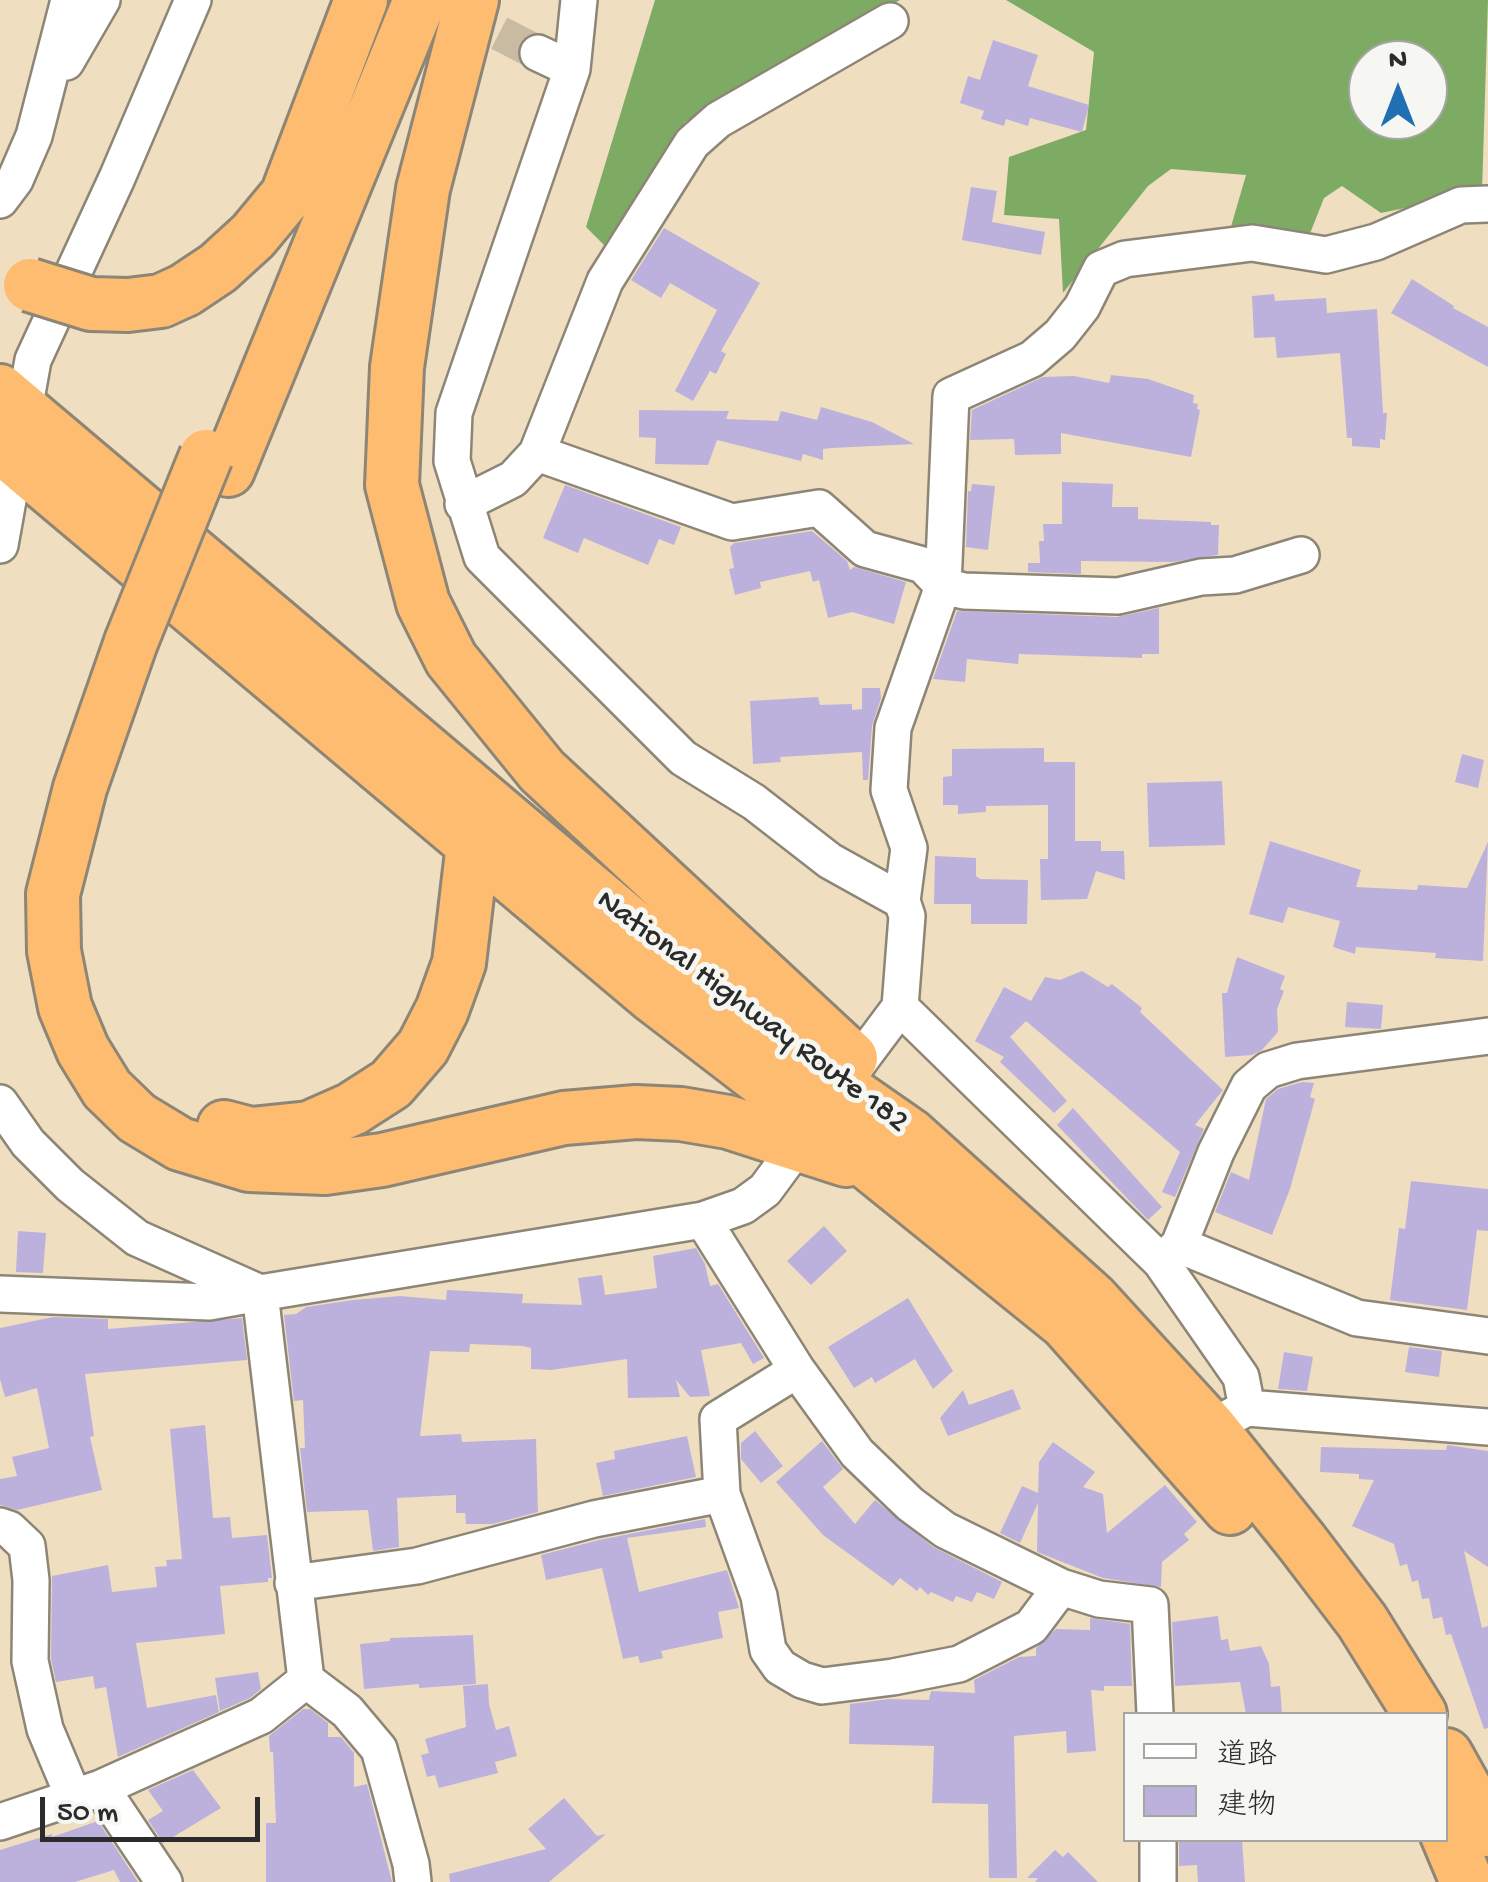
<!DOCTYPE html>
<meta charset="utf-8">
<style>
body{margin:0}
#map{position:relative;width:1488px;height:1882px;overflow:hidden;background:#efdfc0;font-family:"Gochi Hand","Klee One",sans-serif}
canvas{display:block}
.legend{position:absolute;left:1123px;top:1712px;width:325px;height:130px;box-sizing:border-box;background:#f6f6f2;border:2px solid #a5a5a2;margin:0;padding:12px 18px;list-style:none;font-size:30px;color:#2b2b2b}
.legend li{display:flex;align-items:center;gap:20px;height:50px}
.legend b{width:50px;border:2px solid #a5a5a2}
.north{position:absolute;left:1348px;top:40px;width:100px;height:100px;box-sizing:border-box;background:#f6f6f2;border:2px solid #a5a5a2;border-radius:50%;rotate:0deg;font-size:28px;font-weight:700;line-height:40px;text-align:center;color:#2b2b2b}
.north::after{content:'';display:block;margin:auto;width:35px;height:45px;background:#1f6fb2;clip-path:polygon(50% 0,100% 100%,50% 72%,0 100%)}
.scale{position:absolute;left:40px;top:1797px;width:220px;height:45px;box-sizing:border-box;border:5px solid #2b2b2b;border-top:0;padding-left:12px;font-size:30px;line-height:35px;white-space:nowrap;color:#2b2b2b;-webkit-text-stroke:8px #f6f6f2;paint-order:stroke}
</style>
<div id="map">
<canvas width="1488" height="1882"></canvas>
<ul class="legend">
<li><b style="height:12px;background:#fff"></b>道路</li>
<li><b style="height:28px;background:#bcb1dc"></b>建物</li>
</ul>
<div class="north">N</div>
<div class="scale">50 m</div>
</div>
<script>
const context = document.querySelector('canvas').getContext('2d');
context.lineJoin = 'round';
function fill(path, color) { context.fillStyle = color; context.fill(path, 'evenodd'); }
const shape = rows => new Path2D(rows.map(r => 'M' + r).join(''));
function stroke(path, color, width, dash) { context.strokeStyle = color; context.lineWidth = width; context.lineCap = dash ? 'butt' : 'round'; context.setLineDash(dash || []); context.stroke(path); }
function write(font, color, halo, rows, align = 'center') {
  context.font = font + ' "Gochi Hand",sans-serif'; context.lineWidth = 10; context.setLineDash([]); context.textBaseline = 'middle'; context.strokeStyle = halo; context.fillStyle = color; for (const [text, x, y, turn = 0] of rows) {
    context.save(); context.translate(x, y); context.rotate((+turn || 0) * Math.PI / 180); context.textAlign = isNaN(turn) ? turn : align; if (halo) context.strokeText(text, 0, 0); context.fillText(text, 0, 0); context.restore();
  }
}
const forest = shape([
 [655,0,900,0,685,122,612,253,586,227],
 [1006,0,1488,0,1482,192,1381,213,1342,186,1324,198,1309,236,1230,230,1246,175,1171,169,1148,186,1063,293,1059,219,1004,215,1009,157,1086,130,1094,52],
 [1368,60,1428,60,1428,120,1368,120]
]);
const building = shape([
 [993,40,1038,55,1028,86,1089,105,1082,132,1030,118,1028,126,1006,119,1004,126,981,119,984,111,960,103,968,76,980,80],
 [971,187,997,191,992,222,1045,232,1041,255,962,240],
 [664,228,760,283,721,351,726,354,716,374,710,371,693,401,675,391,717,310,670,283,661,298,631,280],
 [1412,279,1454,306,1453,308,1488,327,1488,367,1391,313],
 [1274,294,1275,301,1326,298,1327,313,1377,309,1383,413,1387,413,1385,440,1380,439,1380,448,1352,446,1352,438,1347,438,1340,353,1277,358,1275,337,1254,338,1252,296],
 [1111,375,1148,379,1194,395,1193,403,1198,404,1197,409,1200,410,1191,457,1061,433,1061,454,1015,455,1014,439,970,440,972,410,1043,377,1074,376,1109,383],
 [821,407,872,422,914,444,832,448,823,449,823,460,803,454,801,461,717,440,708,465,655,464,656,438,639,437,639,410,729,411,726,419,778,421,781,411,817,420],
 [1062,482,1113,484,1112,507,1138,507,1138,519,1211,522,1211,525,1219,525,1218,555,1172,562,1081,561,1081,574,1028,572,1028,563,1040,563,1039,541,1044,541,1043,524,1062,524],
 [972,484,995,486,988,550,966,547,968,491,971,491],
 [565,485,681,527,674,545,659,539,648,565,584,538,578,553,543,538],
 [812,531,847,561,850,570,854,567,906,582,894,624,852,612,828,618,819,580,813,582,810,571,760,582,761,588,735,595,729,569,734,568,730,547,734,543],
 [1159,608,1159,654,1142,654,1142,658,1019,654,1018,664,967,659,965,682,933,679,957,611,1117,617],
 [862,688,880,688,881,698,872,726,868,780,863,780,862,752,780,757,781,762,753,764,750,701,818,697,820,705,852,704,852,710,862,709],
 [1044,748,1044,762,1075,762,1075,841,1101,841,1101,851,1124,851,1125,880,1096,871,1087,899,1041,900,1040,859,1048,859,1048,805,986,806,986,812,958,814,958,805,943,805,943,777,952,776,952,749],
 [1462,754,1484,760,1478,788,1455,782],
 [1222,781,1225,845,1149,847,1147,783],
 [1270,841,1361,870,1356,887,1417,890,1418,885,1467,888,1488,842,1483,961,1435,958,1436,953,1356,947,1355,954,1333,947,1340,921,1288,907,1283,923,1249,914],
 [935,856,976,858,976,876,980,879,1028,880,1027,924,971,924,971,904,934,904],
 [1237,957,1285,976,1280,989,1284,991,1277,1009,1278,1032,1262,1050,1252,1055,1225,1057,1222,993,1227,993],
 [1082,971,1108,987,1112,984,1142,1008,1140,1012,1223,1090,1195,1125,1204,1129,1175,1197,1162,1192,1180,1152,1026,1021,1010,1037,1067,1101,1054,1113,1000,1062,1004,1057,975,1041,1004,987,1031,1001,1045,977,1060,980],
 [1347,1002,1383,1005,1381,1029,1345,1027],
 [1302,1082,1314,1083,1310,1097,1315,1099,1290,1189,1272,1235,1215,1212,1231,1172,1249,1180,1266,1099,1278,1089],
 [1073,1108,1162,1207,1148,1220,1057,1125],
 [1411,1181,1488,1189,1488,1231,1477,1230,1467,1310,1390,1300,1399,1228,1405,1229],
 [824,1226,847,1251,811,1285,787,1261],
 [18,1231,46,1233,43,1273,16,1272],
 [696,1248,705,1264,710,1286,718,1284,764,1358,753,1364,741,1343,701,1350,710,1396,690,1397,676,1380,680,1397,628,1398,627,1359,551,1370,531,1369,531,1348,523,1346,470,1344,469,1352,430,1351,420,1436,461,1434,462,1442,536,1439,538,1512,493,1524,466,1524,465,1513,456,1513,456,1495,397,1498,399,1547,373,1551,368,1510,307,1512,300,1448,305,1448,303,1400,294,1401,284,1315,296,1314,306,1307,353,1300,400,1296,446,1300,447,1290,523,1294,522,1303,582,1305,578,1278,602,1275,605,1295,657,1288,653,1256],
 [908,1298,953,1371,933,1389,915,1359,875,1383,872,1377,854,1388,828,1347],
 [53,1317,108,1319,108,1329,242,1318,247,1360,85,1374,94,1436,90,1437,102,1490,17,1510,0,1505,0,1479,17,1476,12,1457,49,1448,37,1388,5,1397,0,1379,0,1328],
 [1409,1347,1442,1351,1439,1377,1405,1372],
 [1284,1352,1313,1357,1307,1391,1278,1389],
 [1013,1389,1021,1409,948,1436,940,1418,963,1390,969,1405],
 [205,1425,213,1518,230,1517,232,1538,267,1535,272,1578,268,1578,268,1582,220,1586,225,1634,136,1643,147,1708,216,1695,219,1712,118,1757,106,1687,95,1689,93,1676,56,1682,51,1659,52,1576,108,1565,112,1592,157,1587,155,1567,167,1566,166,1560,182,1559,170,1429],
 [755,1431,783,1466,761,1483,741,1459,741,1443],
 [687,1436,696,1477,603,1496,596,1463,615,1459,614,1451],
 [822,1441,843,1469,823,1487,855,1524,875,1500,933,1547,1002,1582,994,1599,977,1592,972,1602,956,1596,953,1602,931,1592,928,1595,920,1587,917,1591,900,1578,893,1586,823,1535,776,1482],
 [1053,1442,1095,1472,1083,1487,1103,1494,1107,1533,1165,1485,1197,1522,1184,1534,1189,1540,1162,1562,1161,1587,1103,1578,1037,1552,1038,1503,1020,1543,1000,1533,1022,1486,1038,1493,1039,1462],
 [1447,1445,1488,1451,1488,1567,1464,1551,1482,1628,1488,1626,1488,1728,1484,1729,1451,1634,1446,1635,1442,1617,1433,1619,1429,1598,1422,1599,1418,1580,1412,1582,1407,1564,1400,1566,1394,1544,1352,1526,1374,1480,1359,1479,1359,1474,1320,1472,1321,1447,1446,1450],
 [705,1519,706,1527,627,1538,639,1592,727,1570,739,1608,718,1612,723,1638,661,1651,663,1658,640,1663,638,1656,623,1659,602,1568,546,1580,541,1555,599,1540],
 [1218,1616,1221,1640,1228,1639,1230,1651,1261,1646,1269,1664,1271,1687,1280,1686,1282,1714,1246,1714,1240,1682,1175,1686,1172,1622],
 [1090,1618,1130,1624,1132,1686,1104,1686,1104,1691,1091,1690,1096,1751,1067,1753,1066,1731,1014,1736,1017,1878,989,1878,988,1804,932,1803,934,1746,849,1744,850,1704,889,1699,929,1700,931,1691,975,1693,974,1680,1019,1657,1036,1656,1036,1648,1056,1629,1090,1630],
 [473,1635,476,1684,419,1688,419,1684,364,1689,360,1644,390,1641,390,1638],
 [258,1672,261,1689,250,1698,220,1711,215,1678],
 [488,1684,489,1704,496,1730,509,1726,517,1756,495,1762,498,1773,439,1788,435,1775,427,1777,421,1755,429,1753,425,1739,466,1727,463,1686],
 [303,1709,310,1709,328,1723,328,1737,341,1737,354,1753,354,1787,367,1784,392,1882,266,1882,266,1823,276,1823,273,1752,270,1752,269,1736],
 [193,1770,221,1808,163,1843,148,1820,163,1811,148,1790],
 [564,1798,597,1836,606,1834,549,1882,450,1882,449,1874,546,1849,528,1829],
 [98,1821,138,1882,120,1882,114,1870,75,1882,0,1882,0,1850,52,1834,52,1837],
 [1179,1840,1194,1840,1194,1842,1242,1840,1245,1882,1198,1882,1197,1865,1179,1866],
 [1055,1850,1063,1857,1068,1852,1098,1882,1035,1882,1038,1878,1027,1878]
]);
const minorTunnel = shape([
 [452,9,538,53]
]);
const minor = shape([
 [579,0,572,69,454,413,452,461,482,557,683,758,754,802,830,861,902,901,907,916,900,1007,1161,1262,1241,1377,1247,1408],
 [538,53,572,69],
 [66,62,102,0],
 [0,200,15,180,34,136,69,0],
 [537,453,732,522,819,508,865,549,923,565,943,586,964,591,1118,596,1201,577,1235,575,1301,555],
 [463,504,513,479,537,453,605,281,692,143,718,120,890,21],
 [0,545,33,360,117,178,193,0],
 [902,901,909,848,889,790,893,728,943,586,951,396,1032,359,1060,335,1082,307,1101,269,1125,259,1252,243,1326,255,1376,242,1461,205,1488,204],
 [844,1082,900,1007],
 [0,1103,28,1143,70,1185,137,1238,260,1293,703,1220,743,1206,765,1190,810,1129],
 [703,1220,797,1370,857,1453,910,1504,945,1530,1061,1587,1099,1599,1150,1605,1155,1714],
 [1179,1245,1357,1318,1488,1336],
 [1161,1262,1179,1245,1216,1152,1249,1086,1268,1070,1297,1061,1488,1036],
 [0,1294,209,1302,260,1293,306,1680,347,1711,379,1749,411,1864,413,1882],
 [797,1370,718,1419,722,1494,759,1596,768,1650,780,1667,802,1680,822,1686,893,1677,959,1664,1031,1627,1061,1587],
 [1228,1418,1247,1408,1488,1427],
 [0,1526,9,1529,27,1546,31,1580,30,1661,45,1729,74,1798],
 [293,1583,417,1566,594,1519,722,1494],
 [101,1788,164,1882],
 [0,1822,101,1788,261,1716,306,1680],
 [1158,1840,1158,1882]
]);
const highway = shape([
 [472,0,423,189,397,367,392,485,423,603,451,659,542,771,851,1058],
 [185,290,218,268,253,236,287,195,361,0],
 [0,391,674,961,841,1087,910,1135,1092,1299,1210,1428,1301,1541,1362,1621,1420,1714],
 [0,446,653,996,816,1121,1066,1323,1230,1508],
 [228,470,420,0],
 [131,642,80,788,53,894,54,951,65,1007,83,1050,107,1089,137,1118,180,1144,249,1165,325,1168,382,1160,564,1118,636,1112,681,1114,728,1122,846,1160],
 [224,1127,251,1134,309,1128,352,1109,391,1084,423,1047,442,1010,459,963,473,844],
 [1446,1755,1488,1830],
 [1446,1832,1467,1882]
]);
const highwayBridge = shape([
 [30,285,91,304,128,305,161,301,185,290],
 [131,642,206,456]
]);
const streetNames = [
 ["National Highway Route 182",751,1013,37]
];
fill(forest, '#7eab64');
fill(building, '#bcb1dc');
stroke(minorTunnel, '#c8bba2', 35, [35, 18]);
stroke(minor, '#8d8576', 40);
stroke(highway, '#8d8576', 58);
stroke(minor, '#fff', 35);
stroke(highway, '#febc70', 52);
stroke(highwayBridge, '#8d8576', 58, []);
stroke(highwayBridge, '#febc70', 52);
write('32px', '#2b2b2b', '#f6f6f2', streetNames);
</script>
